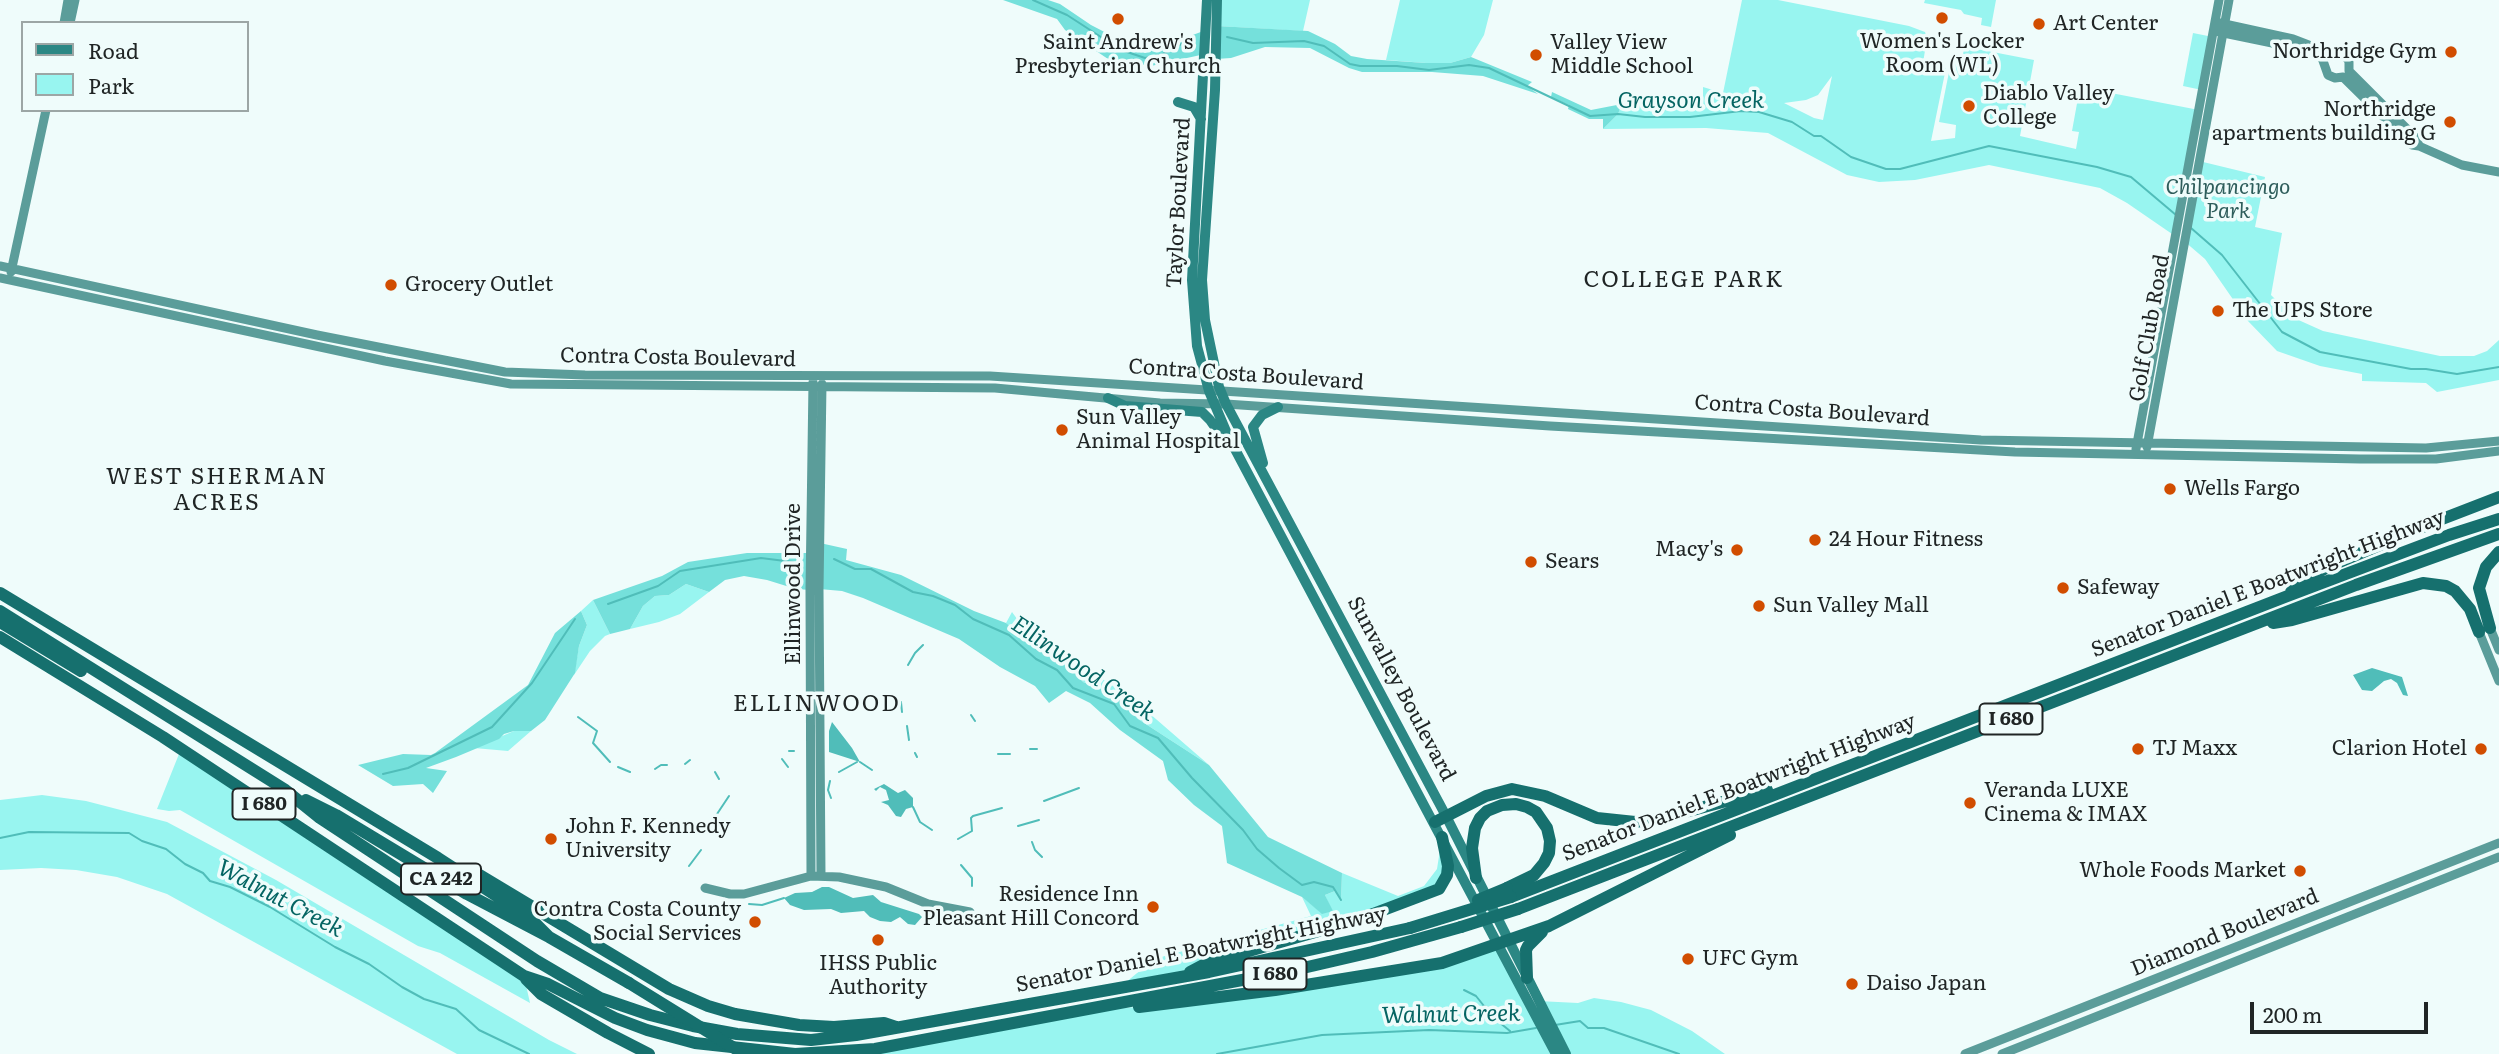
<!DOCTYPE html>
<style>
body{margin:0}
#map{position:relative;width:2499px;height:1054px;overflow:hidden;background:#effcfb;font-family:Literata,serif}
canvas{display:block}
.legend{position:absolute;left:21px;top:21px;width:228px;height:91px;box-sizing:border-box;background:#effcfb;border:2px solid #9ca6a5;margin:0;padding:9px 12px;list-style:none;font-size:21px;color:#202525}
.legend li{display:flex;align-items:center;gap:14px;height:35px}
.legend b{width:35px;border:2px solid #9ca6a5}
.scale{position:absolute;left:2250px;top:1002px;width:178px;height:32px;box-sizing:border-box;border:4px solid #202525;border-top:0;padding-left:9px;font-size:21px;line-height:24px;white-space:nowrap;color:#202525;-webkit-text-stroke:5px #effcfb;paint-order:stroke}
</style>
<div id="map">
<canvas width="2499" height="1054"></canvas>
<ul class="legend">
<li><b style="height:9px;background:#2b8784"></b>Road</li>
<li><b style="height:19px;background:#98f5f0"></b>Park</li>
</ul>
<div class="scale">200 m</div>
</div>
<script>
const context = document.querySelector('canvas').getContext('2d');
context.lineJoin = 'round';
function fill(path, color) { context.fillStyle = color; context.fill(path, 'evenodd'); }
const shape = rows => new Path2D(rows.map(r => 'M' + r).join(''));
function stroke(path, color, width, dash) { context.strokeStyle = color; context.lineWidth = width; context.lineCap = dash ? 'butt' : 'round'; context.setLineDash(dash || []); context.stroke(path); }
function write(font, color, halo, rows, align = 'center') {
  context.font = font + ' Literata,serif'; context.lineWidth = 7; context.setLineDash([]); context.textBaseline = 'middle'; context.strokeStyle = halo; context.fillStyle = color; for (const [text, x, y, turn = 0] of rows) {
    context.save(); context.translate(x, y); context.rotate((+turn || 0) * Math.PI / 180); context.textAlign = isNaN(turn) ? turn : align; if (halo) context.strokeText(text, 0, 0); context.fillText(text, 0, 0); context.restore();
  }
}
const green = shape([
 [1217,0,1310,0,1303,31,1217,26],
 [1400,0,1493,0,1484,35,1471,57,1450,63,1426,63,1386,60],
 [1742,0,1778,0,1909,26,1925,32,1927,38,1923,63,1946,68,1931,141,1955,138,1956,125,1939,122,1951,62,1961,64,1964,49,1971,50,1972,48,2034,60,2020,136,2076,149,2079,132,2072,131,2080,87,2199,110,2175,236,2127,203,2100,188,1989,165,1915,180,1879,182,1847,175,1768,133,1706,128,1603,129,1618,114,1622,104,1647,97,1703,98,1703,87,1723,93],
 [1832,76,1823,120,1814,118,1784,103,1806,100,1818,95],
 [1925,0,1996,0,1991,27,1981,25,1982,18,1964,14,1961,10,1924,3],
 [2193,33,2213,37,2202,90,2183,86],
 [2199,161,2265,177,2255,227,2282,233,2271,295,2294,318,2323,331,2440,356,2474,356,2487,351,2499,340,2499,380,2437,392,2426,383,2362,381,2362,374,2320,366,2277,351,2248,321,2205,259,2184,241],
 [686,584,709,592,680,614,659,622,630,629,643,606,655,596,669,595],
 [593,600,610,634,605,636,590,651,574,675,579,646,587,625,581,611],
 [1012,612,1023,627,1037,637,1056,648,1134,700,1209,765,1138,719,1116,695,1083,682,1056,648,1042,650,1006,623],
 [514,731,531,731,508,751,474,748],
 [181,749,524,976,530,1003,440,953,418,946,180,810,169,811,157,809],
 [42,795,86,801,167,822,276,880,549,1040,577,1054,457,1054,167,894,117,877,76,870,41,868,0,870,0,800],
 [1442,837,1444,883,1181,977,1119,988,1154,959,1311,916,1302,897,1322,913,1332,911,1325,895,1335,891,1341,899,1342,873,1398,896,1424,886,1437,869],
 [1499,944,1556,1054,744,1054,814,1054,1086,1009,1141,1007,1430,965],
 [1594,998,1621,1002,1651,1010,1692,1031,1725,1054,1566,1054,1538,1001,1578,1003]
]);
const forest = shape([
 [1003,0,1048,0,1060,4,1091,25,1145,53,1206,30,1205,54,1151,66,1108,59,1065,30,1057,19],
 [1217,26,1308,31,1335,44,1351,56,1367,59,1426,63,1450,63,1471,57,1532,82,1527,86,1538,94,1483,76,1432,72,1362,72,1349,68,1310,48,1265,47,1231,58,1216,59],
 [1552,92,1591,110,1622,104,1618,114,1603,129,1603,119,1589,119,1568,109,1569,105,1551,97],
 [820,543,847,549,846,560,901,575,974,611,1006,623,1042,650,1056,648,1083,682,1116,695,1138,719,1209,765,1268,837,1342,873,1341,900,1335,891,1325,895,1333,911,1322,914,1302,897,1227,863,1222,826,1194,805,1168,780,1163,761,1120,730,1090,703,1066,691,1049,703,1035,686,1000,667,959,639,863,598,842,591,819,589],
 [747,553,811,553,810,590,796,589,767,580,744,576,725,580,709,592,686,584,669,595,655,596,643,606,630,629,610,634,593,600,662,576,688,562],
 [581,611,587,625,579,646,575,673,545,720,531,731,514,731,504,734,499,739,456,757,426,768,447,771,433,793,423,784,393,786,358,765,403,754,431,755,435,753,528,685,555,633]
]);
const water = shape([
 [2372,668,2402,677,2408,696,2403,695,2397,683,2391,679,2384,681,2372,691,2362,690,2353,675],
 [832,722,852,748,860,762,829,752,829,731],
 [884,784,898,793,905,790,913,798,913,807,906,809,901,817,896,816,888,805,881,802,889,800,886,790,880,787,876,791,874,789],
 [822,887,829,887,853,898,873,895,881,902,919,914,922,917,915,925,908,924,900,917,891,922,880,921,870,917,864,911,841,913,831,909,804,910,790,905,784,898,795,893,812,892]
]);
const stream = shape([
 [1033,0,1067,15,1121,50,1145,58,1161,55,1185,42],
 [1227,37,1253,43,1304,41,1324,46,1350,64,1360,66,1397,66,1429,70,1469,65,1489,68,1590,116,1618,114,1645,117,1690,117,1741,111,1759,112,1792,122,1814,136,1821,136,1851,157,1886,169,1900,169,1989,146,2097,167,2131,177,2176,215],
 [2191,228,2222,255,2282,332,2320,352,2411,369,2426,369,2457,374,2499,367],
 [834,559,855,569,871,569,913,592,933,596,955,605,973,619,1009,635,1036,659,1057,670,1073,688,1114,704,1130,726,1158,738,1192,778,1243,830,1257,849,1279,868,1302,885,1314,882,1333,887,1341,900],
 [608,604,658,586,680,571,761,558,793,562],
 [908,665,915,653,923,645],
 [901,702,902,712],
 [971,715,975,721],
 [578,717,597,731,593,743,610,762],
 [907,726,909,740],
 [1030,749,1037,749],
 [789,751,794,751],
 [915,753,917,757],
 [998,754,1010,754],
 [782,759,788,767],
 [860,762,872,770],
 [685,764,690,760],
 [618,767,630,772],
 [655,769,661,765,667,765],
 [715,772,719,779],
 [839,772,857,762],
 [383,774,408,768,492,727,532,683,575,619],
 [830,781,828,790,831,798],
 [1044,801,1079,788],
 [913,807,920,822,932,830],
 [713,820,729,796],
 [1018,826,1039,820],
 [0,838,29,832,129,833,142,841,166,849,185,864,203,873,210,881,230,887,270,907,335,947,369,964,402,987,424,999,456,1009,479,1030,529,1054],
 [958,839,972,831,971,818,973,816,1002,808],
 [1032,842,1035,850,1042,857],
 [961,865,972,878,972,886],
 [689,866,701,850],
 [749,904,762,905,784,898],
 [1464,990,1476,996,1484,1006,1493,1010,1494,1018,1510,1031],
 [1555,1025,1580,1021,1588,1028,1604,1028,1679,1054],
 [1217,1054,1322,1035,1429,1030,1507,1033,1536,1028]
]);
const secondary = shape([
 [64,23,68,0],
 [70,23,75,0],
 [2220,23,2293,39,2332,54,2344,55,2349,61,2349,71,2417,139,2419,146],
 [2219,32,2311,51,2322,58,2328,75,2335,78,2343,77,2347,81,2412,145,2419,146,2462,165,2499,172],
 [0,266,317,335,505,372,585,375,990,376,1981,440,2426,448,2499,441],
 [11,272,46,110],
 [0,278,385,361,511,384,995,388,1160,403,1226,404,1550,426,2015,452,2360,459,2436,459,2499,451],
 [2147,447,2229,0],
 [2136,449,2219,0],
 [2490,628,2499,650],
 [2479,632,2499,681],
 [811,876,810,590,813,382],
 [821,876,819,589,822,384],
 [705,888,730,894,744,894,811,876,839,877,886,887,928,904,970,912],
 [1965,1054,2499,843],
 [2002,1054,2499,857]
]);
const primary = shape([
 [1207,0,1192,280,1197,346,1209,391,1228,436,1556,1054],
 [1217,0,1215,90,1202,280,1205,320,1219,387,1226,404,1446,816,1566,1054],
 [1178,102,1194,107,1201,119],
 [1108,398,1125,406,1202,412,1210,420,1226,443],
 [1263,463,1253,427,1262,415,1278,407]
]);
const highway = shape([
 [2291,592,2305,579,2330,566,2437,521,2499,497],
 [0,593,438,858,529,917,549,937],
 [0,611,284,789,320,818,537,961,600,998,650,1015,693,1026,737,1034,811,1040,856,1035,1209,972,1410,928],
 [0,622,81,671],
 [2273,623,2292,620,2423,583,2446,586,2455,591,2470,609,2479,632],
 [2490,628,2479,588,2486,567,2499,552],
 [0,637,163,737,524,976,548,984,615,1018,647,1030,695,1043,795,1054,875,1049,1290,971,1372,952,1461,927],
 [306,800,336,815,467,894,549,937,629,983],
 [1435,822,1486,796,1512,789,1545,796,1597,818,1635,822,1663,818,1767,790],
 [471,870,669,989,708,1006,735,1014,799,1025,834,1027,884,1023,896,1027],
 [1476,878,1472,848,1475,828,1480,818,1487,811,1502,805,1516,804,1527,807,1536,812,1547,828,1550,841,1549,853,1544,863,1534,875,1507,888],
 [1511,897,2285,597,2449,535,2499,519],
 [1518,909,2356,585,2499,534],
 [1190,972,1207,963,1357,920,1439,889,1447,875,1448,866,1442,837],
 [1527,978,1526,950,1528,946,1542,932],
 [526,979,541,994,608,1033,649,1054],
 [1139,1007,1275,990,1442,963,1549,926,1730,835]
]);
const highwayBridge = shape([
 [1478,900,1507,888],
 [1461,927,1518,909],
 [1410,928,1511,897],
 [629,983,744,1054]
]);
const markers = [
 [1942,18,7,"#d14d00"],
 [1118,19,7,"#d14d00"],
 [2039,24,7,"#d14d00"],
 [2451,52,7,"#d14d00"],
 [1536,55,7,"#d14d00"],
 [1969,106,7,"#d14d00"],
 [2450,122,7,"#d14d00"],
 [391,285,7,"#d14d00"],
 [2218,311,7,"#d14d00"],
 [1062,430,7,"#d14d00"],
 [2170,489,7,"#d14d00"],
 [1815,540,7,"#d14d00"],
 [1737,550,7,"#d14d00"],
 [1531,562,7,"#d14d00"],
 [2063,588,7,"#d14d00"],
 [1759,606,7,"#d14d00"],
 [2138,749,7,"#d14d00"],
 [2481,749,7,"#d14d00"],
 [1970,803,7,"#d14d00"],
 [551,839,7,"#d14d00"],
 [2300,871,7,"#d14d00"],
 [1153,907,7,"#d14d00"],
 [755,922,7,"#d14d00"],
 [878,940,7,"#d14d00"],
 [1688,959,7,"#d14d00"],
 [1852,984,7,"#d14d00"]
];
const shields = [
 [2011,719,63],
 [264,804,63],
 [441,879,80],
 [1275,974,63]
];
const shieldNames = [
 ["I 680",2011,719],
 ["I 680",264,804],
 ["CA 242",441,879],
 ["I 680",1275,974]
];
const poiNames = [
 ["Art Center",2053,24],
 ["Women's Locker",1942,42,"center"],
 ["Room (WL)",1942,66,"center"],
 ["Saint Andrew's",1118,43,"center"],
 ["Presbyterian Church",1118,67,"center"],
 ["Valley View",1550,43],
 ["Middle School",1550,67],
 ["Northridge Gym",2437,52,"right"],
 ["Diablo Valley",1983,94],
 ["College",1983,118],
 ["Northridge",2436,110,"right"],
 ["apartments building G",2436,134,"right"],
 ["Grocery Outlet",405,285],
 ["The UPS Store",2232,311],
 ["Sun Valley",1076,418],
 ["Animal Hospital",1076,442],
 ["Wells Fargo",2184,489],
 ["24 Hour Fitness",1829,540],
 ["Macy's",1723,550,"right"],
 ["Sears",1545,562],
 ["Safeway",2077,588],
 ["Sun Valley Mall",1773,606],
 ["TJ Maxx",2152,749],
 ["Clarion Hotel",2467,749,"right"],
 ["Veranda LUXE",1984,791],
 ["Cinema & IMAX",1984,815],
 ["John F. Kennedy",565,827],
 ["University",565,851],
 ["Whole Foods Market",2286,871,"right"],
 ["Residence Inn",1139,895,"right"],
 ["Pleasant Hill Concord",1139,919,"right"],
 ["Contra Costa County",741,910,"right"],
 ["Social Services",741,934,"right"],
 ["UFC Gym",1702,959],
 ["IHSS Public",878,964,"center"],
 ["Authority",878,988,"center"],
 ["Daiso Japan",1866,984]
];
const parkNames = [
 ["Chilpancingo",2228,188],
 ["Park",2228,212]
];
const streetNames = [
 ["Taylor Boulevard",1179,203,-87],
 ["Golf Club Road",2150,328,-80],
 ["Contra Costa Boulevard",678,358,1],
 ["Contra Costa Boulevard",1246,375,4],
 ["Contra Costa Boulevard",1812,411,4],
 ["Ellinwood Drive",794,584,-90],
 ["Senator Daniel E Boatwright Highway",2268,584,-21],
 ["Sunvalley Boulevard",1401,689,62],
 ["Senator Daniel E Boatwright Highway",1739,788,-21],
 ["Diamond Boulevard",2225,933,-22],
 ["Senator Daniel E Boatwright Highway",1201,950,-11]
];
const waterNames = [
 ["Grayson Creek",1691,101],
 ["Ellinwood Creek",1083,669,34],
 ["Walnut Creek",280,899,28],
 ["Walnut Creek",1451,1015,-1]
];
const neighbourhoodNames = [
 ["COLLEGE PARK",1684,280],
 ["WEST SHERMAN",217,477],
 ["ACRES",217,503],
 ["ELLINWOOD",817,704]
];
fill(green, '#98f5f0');
fill(forest, '#75e0db');
fill(water, '#50bdb9');
stroke(stream, '#50bdb9', 2);
stroke(secondary, '#5b9d9a', 9);
stroke(primary, '#2b8784', 10);
stroke(highway, '#16706e', 12);
stroke(highwayBridge, '#16706e', 12);
for (const [x, y, r, color] of markers) { const dot = new Path2D(); dot.arc(x, y, r, 0, 2 * Math.PI); context.fillStyle = color; context.fill(dot); stroke(dot, '#effcfb', 2.5); }
for (const [x, y, w] of shields) { const box = new Path2D(); box.roundRect(x - w / 2, y - 15.5, w, 31, 5); context.fillStyle = '#effcfb'; context.fill(box); stroke(box, '#202525', 2); }
write('bold 19px', '#202525', null, shieldNames);
write('21px', '#202525', '#effcfb', poiNames, 'left');
write('italic 21px', '#2e5d5b', '#effcfb', parkNames);
write('21px', '#202525', '#effcfb', streetNames);
write('italic 23px', '#056563', '#effcfb', waterNames);
context.letterSpacing = '2px';
write('23px', '#202525', '#effcfb', neighbourhoodNames);
context.letterSpacing = '0px';
</script>
